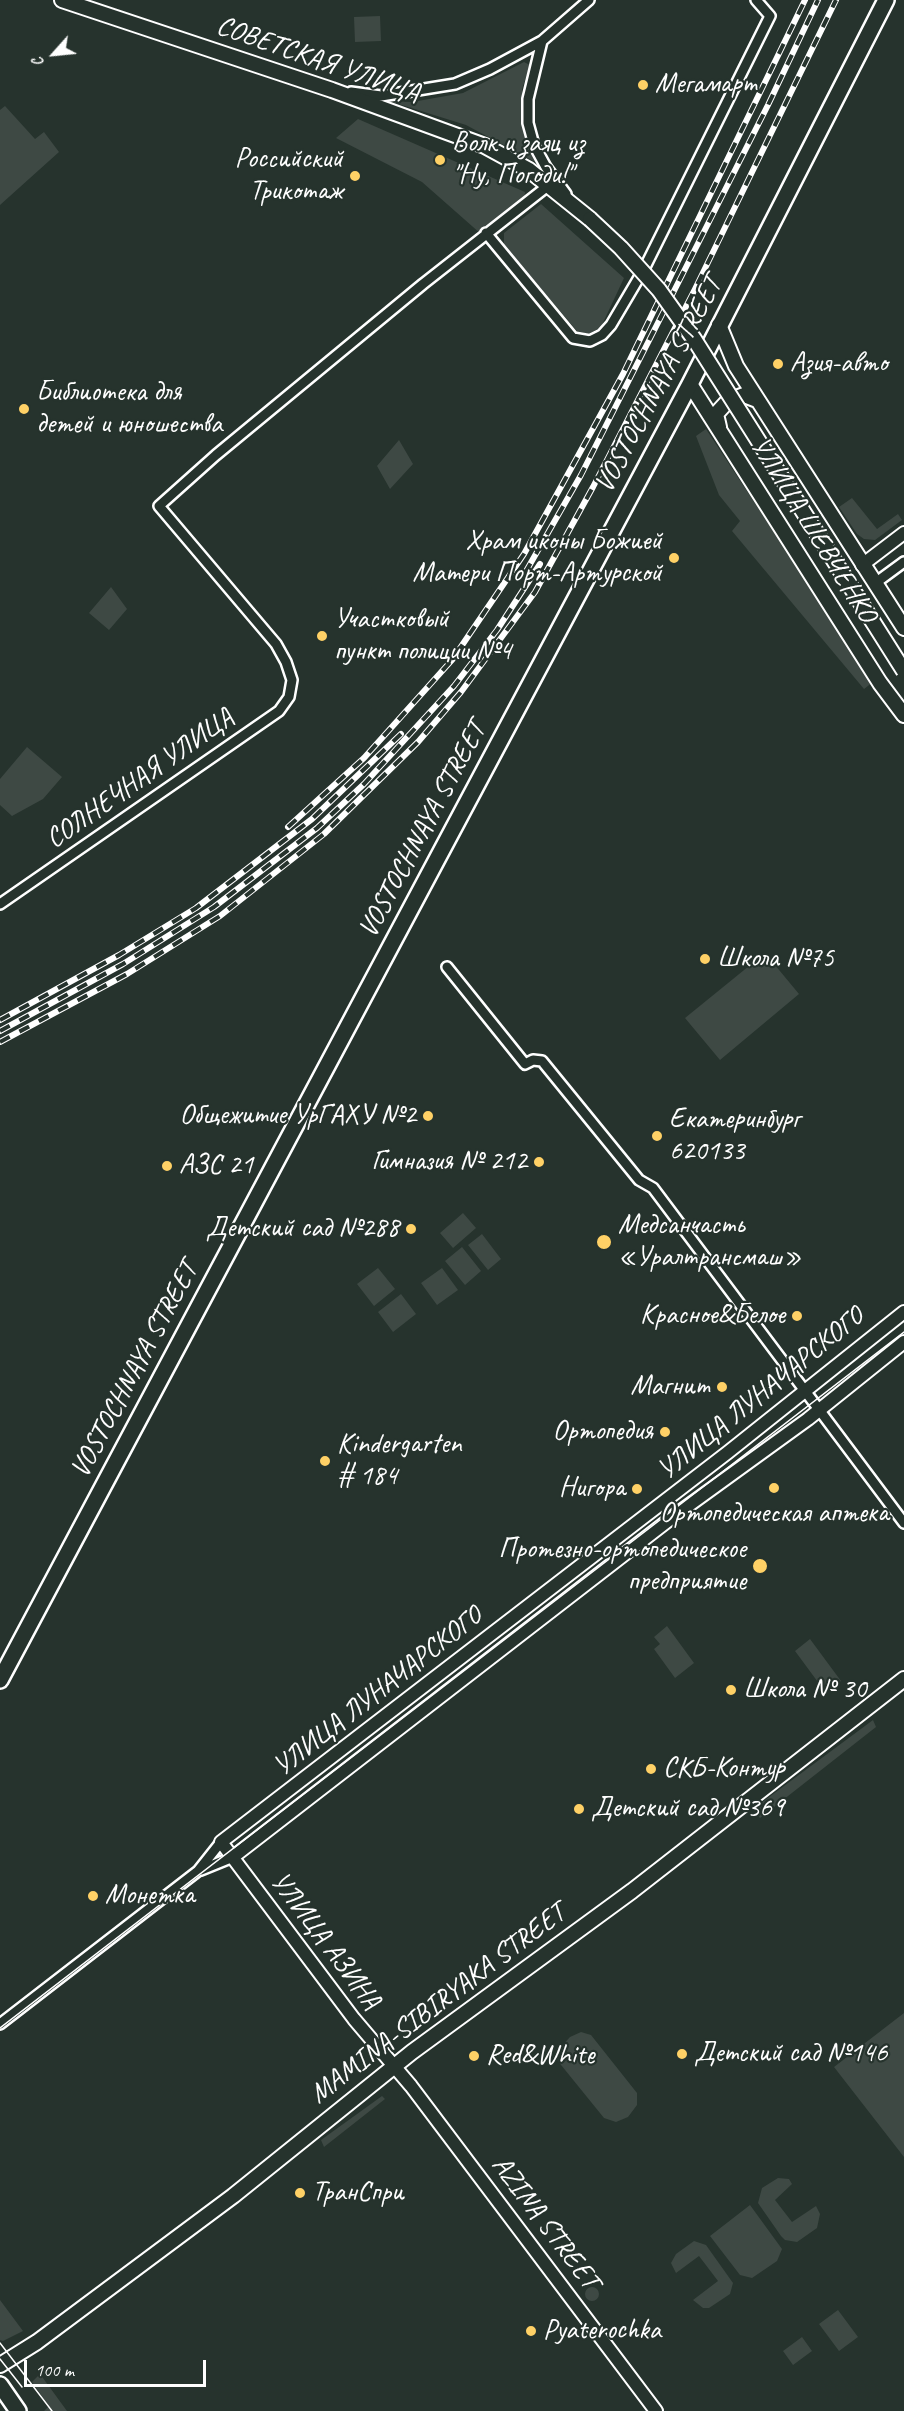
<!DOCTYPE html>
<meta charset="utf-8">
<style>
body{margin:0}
#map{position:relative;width:904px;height:2411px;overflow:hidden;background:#26332d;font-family:Caveat,sans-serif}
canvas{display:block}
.north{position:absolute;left:24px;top:24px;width:60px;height:60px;-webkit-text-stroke:4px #26332d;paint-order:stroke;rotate:243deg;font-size:16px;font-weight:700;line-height:24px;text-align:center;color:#fff}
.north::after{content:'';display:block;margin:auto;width:21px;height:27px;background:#fff;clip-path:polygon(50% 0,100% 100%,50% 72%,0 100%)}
.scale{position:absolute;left:24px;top:2360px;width:182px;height:27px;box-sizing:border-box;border:3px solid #fff;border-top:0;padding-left:8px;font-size:18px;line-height:21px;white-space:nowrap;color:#fff;-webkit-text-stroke:4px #26332d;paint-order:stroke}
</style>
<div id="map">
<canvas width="904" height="2411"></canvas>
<div class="north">С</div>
<div class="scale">100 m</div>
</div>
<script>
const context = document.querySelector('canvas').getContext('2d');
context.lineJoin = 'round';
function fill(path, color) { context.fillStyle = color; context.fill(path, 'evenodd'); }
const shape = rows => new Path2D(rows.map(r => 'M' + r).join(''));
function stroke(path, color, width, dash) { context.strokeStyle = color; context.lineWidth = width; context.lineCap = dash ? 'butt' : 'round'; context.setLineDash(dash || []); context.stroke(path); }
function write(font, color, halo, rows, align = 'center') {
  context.font = font + ' Caveat,sans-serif'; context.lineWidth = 4.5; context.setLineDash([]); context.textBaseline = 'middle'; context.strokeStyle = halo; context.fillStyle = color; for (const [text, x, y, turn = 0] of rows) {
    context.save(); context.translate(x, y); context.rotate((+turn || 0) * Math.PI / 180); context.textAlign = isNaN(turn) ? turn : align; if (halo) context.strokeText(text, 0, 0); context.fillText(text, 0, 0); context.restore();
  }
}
const green = shape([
 [380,16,381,41,355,42,354,17],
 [524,62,530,65,522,89,522,117,528,143,537,163,466,125,389,101,412,102,463,93],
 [5,106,35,139,44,132,59,152,0,205,0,110],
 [358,119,525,192,524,201,481,234,422,182,336,138],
 [541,204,624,278,601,327,589,334,577,331,504,245,504,233],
 [706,429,873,682,864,689,732,531,740,521,719,495,696,436],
 [399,440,413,464,390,489,377,466],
 [852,498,877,529,898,514,902,520,875,540,864,539,857,534,839,507],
 [111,587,127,609,109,630,89,613],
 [27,747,62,777,43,799,12,816,0,805,0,779],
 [765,953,799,994,720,1060,685,1018],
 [463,1213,476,1228,453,1248,440,1233],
 [482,1234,501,1259,488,1270,468,1245],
 [462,1247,481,1271,465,1285,445,1261],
 [378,1268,395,1289,374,1306,357,1284],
 [442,1268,458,1290,437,1305,421,1283],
 [401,1294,416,1314,393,1332,378,1312],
 [667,1626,694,1663,675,1678,654,1649,660,1644,654,1637],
 [810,1639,841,1681,826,1693,795,1651],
 [873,1720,876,1727,760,1818,753,1809],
 [904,2013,904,2157,834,2067],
 [581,2032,591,2035,637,2093,637,2105,628,2117,616,2122,604,2118,557,2060,560,2048,570,2037],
 [382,2096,385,2099,324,2147,321,2140],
 [778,2178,789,2179,792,2184,775,2200,792,2222,816,2206,820,2214,817,2228,797,2242,785,2240,781,2236,758,2203,762,2188],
 [750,2205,782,2249,777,2261,752,2278,740,2275,710,2236],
 [694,2241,706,2245,733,2283,730,2294,709,2308,703,2308,693,2300,718,2281,699,2256,676,2273,671,2263,676,2254],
 '585 2294a7 7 0 1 1 14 0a7 7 0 1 1-14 0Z',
 [0,2300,23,2331,3,2341,0,2340],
 [838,2310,858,2337,839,2351,819,2324],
 [802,2337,812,2351,793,2365,783,2351],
 [40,2374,67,2411,44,2411,49,2406,32,2382]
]);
const minor = shape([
 [542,41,528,99,528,123,534,145,546,167,566,194],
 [351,92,381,96,455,84,490,69,542,41,589,0],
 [486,233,573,338,590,341,602,335,611,325,644,269,770,16,756,0],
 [874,584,904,562],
 [0,904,279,711,289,697,292,680,286,662,276,644,159,506,216,455,423,284,549,185],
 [447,967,525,1064,533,1060,542,1061,639,1180,653,1188,904,1523],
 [201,1870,233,1857],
 [0,2024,198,1871,221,1842]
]);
const tertiary = shape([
 [862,565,904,533],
 [233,1857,674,1516,808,1419,904,1342],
 [656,2411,411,2086,354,2019,221,1842,727,1453,904,1312]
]);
const secondary = shape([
 [62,0,332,90,485,146,529,170,590,219],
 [719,325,736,366,904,628],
 [690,384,880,683,904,715],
 [719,427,716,414,728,401,744,395,757,400],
 [0,2365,37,2342,233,2196,412,2052,632,1891,904,1679]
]);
const primary = shape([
 [0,1680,690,384,886,0],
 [0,2385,18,2411]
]);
const tram = shape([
 [0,2028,904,1332],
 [0,2343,52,2411],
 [0,2359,22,2387]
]);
const rail = shape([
 [525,573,581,475,768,105,818,0],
 [288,827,364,758,452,660,524,554,623,374,805,0],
 [0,1020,119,955,196,908,312,819,401,734],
 [0,1031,123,964,214,907,317,828,364,784,454,686,497,630,540,564],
 [0,1042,127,974,220,916,324,834,418,742,461,692,535,592,593,487,695,289,836,0]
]);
const secondaryBridge = shape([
 [590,219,621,248,659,290,694,339,904,671]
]);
const markers = [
 [643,85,6,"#ffd166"],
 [440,160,6,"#ffd166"],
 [355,176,6,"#ffd166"],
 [778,364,6,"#ffd166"],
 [24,409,6,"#ffd166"],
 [674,558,6,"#ffd166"],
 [322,636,6,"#ffd166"],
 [705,959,6,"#ffd166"],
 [428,1116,6,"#ffd166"],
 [657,1136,6,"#ffd166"],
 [539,1162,6,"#ffd166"],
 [167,1166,6,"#ffd166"],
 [411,1229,6,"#ffd166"],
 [604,1242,8,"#ffd166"],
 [797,1316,6,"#ffd166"],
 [722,1387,6,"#ffd166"],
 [665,1432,6,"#ffd166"],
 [325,1461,6,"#ffd166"],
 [774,1488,6,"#ffd166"],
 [637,1489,6,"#ffd166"],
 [760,1566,8,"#ffd166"],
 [731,1690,6,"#ffd166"],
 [651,1769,6,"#ffd166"],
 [579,1809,6,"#ffd166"],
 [93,1896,6,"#ffd166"],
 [682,2054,6,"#ffd166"],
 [474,2056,6,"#ffd166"],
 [300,2193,6,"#ffd166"],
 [531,2331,6,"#ffd166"]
];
const streetNames = [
 ["СОВЕТСКАЯ УЛИЦА",318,60,19],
 ["VOSTOCHNAYA STREET",659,385,-62],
 ["УЛИЦА ШЕВЧЕНКО",813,530,58],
 ["СОЛНЕЧНАЯ УЛИЦА",140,779,-35],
 ["VOSTOCHNAYA STREET",423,830,-62],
 ["VOSTOCHNAYA STREET",135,1370,-62],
 ["УЛИЦА ЛУНАЧАРСКОГО",761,1394,-39],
 ["УЛИЦА ЛУНАЧАРСКОГО",378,1692,-38],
 ["УЛИЦА АЗИНА",325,1941,53],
 ["MAMINA-SIBIRYAKA STREET",438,2004,-37],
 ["AZINA STREET",545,2223,53]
];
const poiNames = [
 ["Мегамарт",655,85],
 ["Волк и заяц из",452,144],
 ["\"Ну, Погоди!\"",452,176],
 ["Российский",343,160,"right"],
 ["Трикотаж",343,192,"right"],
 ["Азия-авто",790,364],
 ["Библиотека для",36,393],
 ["детей и юношества",36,425],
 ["Храм иконы Божией",662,542,"right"],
 ["Матери Порт-Артурской",662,574,"right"],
 ["Участковый",334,620],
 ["пункт полиции №4",334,652],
 ["Школа №75",717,959],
 ["Общежитие УрГАХУ №2",416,1116,"right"],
 ["Екатеринбург",669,1120],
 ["620133",669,1152],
 ["Гимназия № 212",527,1162,"right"],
 ["АЗС 21",179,1166],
 ["Медсанчасть",618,1226],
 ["«Уралтрансмаш»",618,1258],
 ["Детский сад №288",399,1229,"right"],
 ["Красное&Белое",785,1316,"right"],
 ["Магнит",710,1387,"right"],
 ["Ортопедия",653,1432,"right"],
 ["Kindergarten",337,1445],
 ["# 184",337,1477],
 ["Нигора",625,1489,"right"],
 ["Ортопедическая аптека",774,1514,"center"],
 ["Протезно-ортопедическое",746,1550,"right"],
 ["предприятие",746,1582,"right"],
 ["Школа № 30",743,1690],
 ["СКБ-Контур",663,1769],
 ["Детский сад №369",591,1809],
 ["Монетка",105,1896],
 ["Детский сад №146",694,2054],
 ["Red&White",486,2056],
 ["ТранСпри",312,2193],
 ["Pyaterochka",543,2331]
];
fill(green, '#3e4944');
stroke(minor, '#fff', 14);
stroke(tertiary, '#fff', 16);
stroke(secondary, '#fff', 18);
stroke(primary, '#fff', 20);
stroke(minor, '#26332d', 9);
stroke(tertiary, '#26332d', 12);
stroke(secondary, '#26332d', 14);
stroke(primary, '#26332d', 15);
stroke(tram, '#fff', 1.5);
stroke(rail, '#fff', 6);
stroke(rail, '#26332d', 4, [11]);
stroke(secondaryBridge, '#fff', 18, []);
stroke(secondaryBridge, '#26332d', 14);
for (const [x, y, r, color] of markers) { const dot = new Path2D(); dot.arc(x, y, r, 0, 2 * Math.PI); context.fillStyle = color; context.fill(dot); stroke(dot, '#26332d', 2); }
write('28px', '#fff', '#26332d', streetNames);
write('28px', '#fff', '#26332d', poiNames, 'left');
</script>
